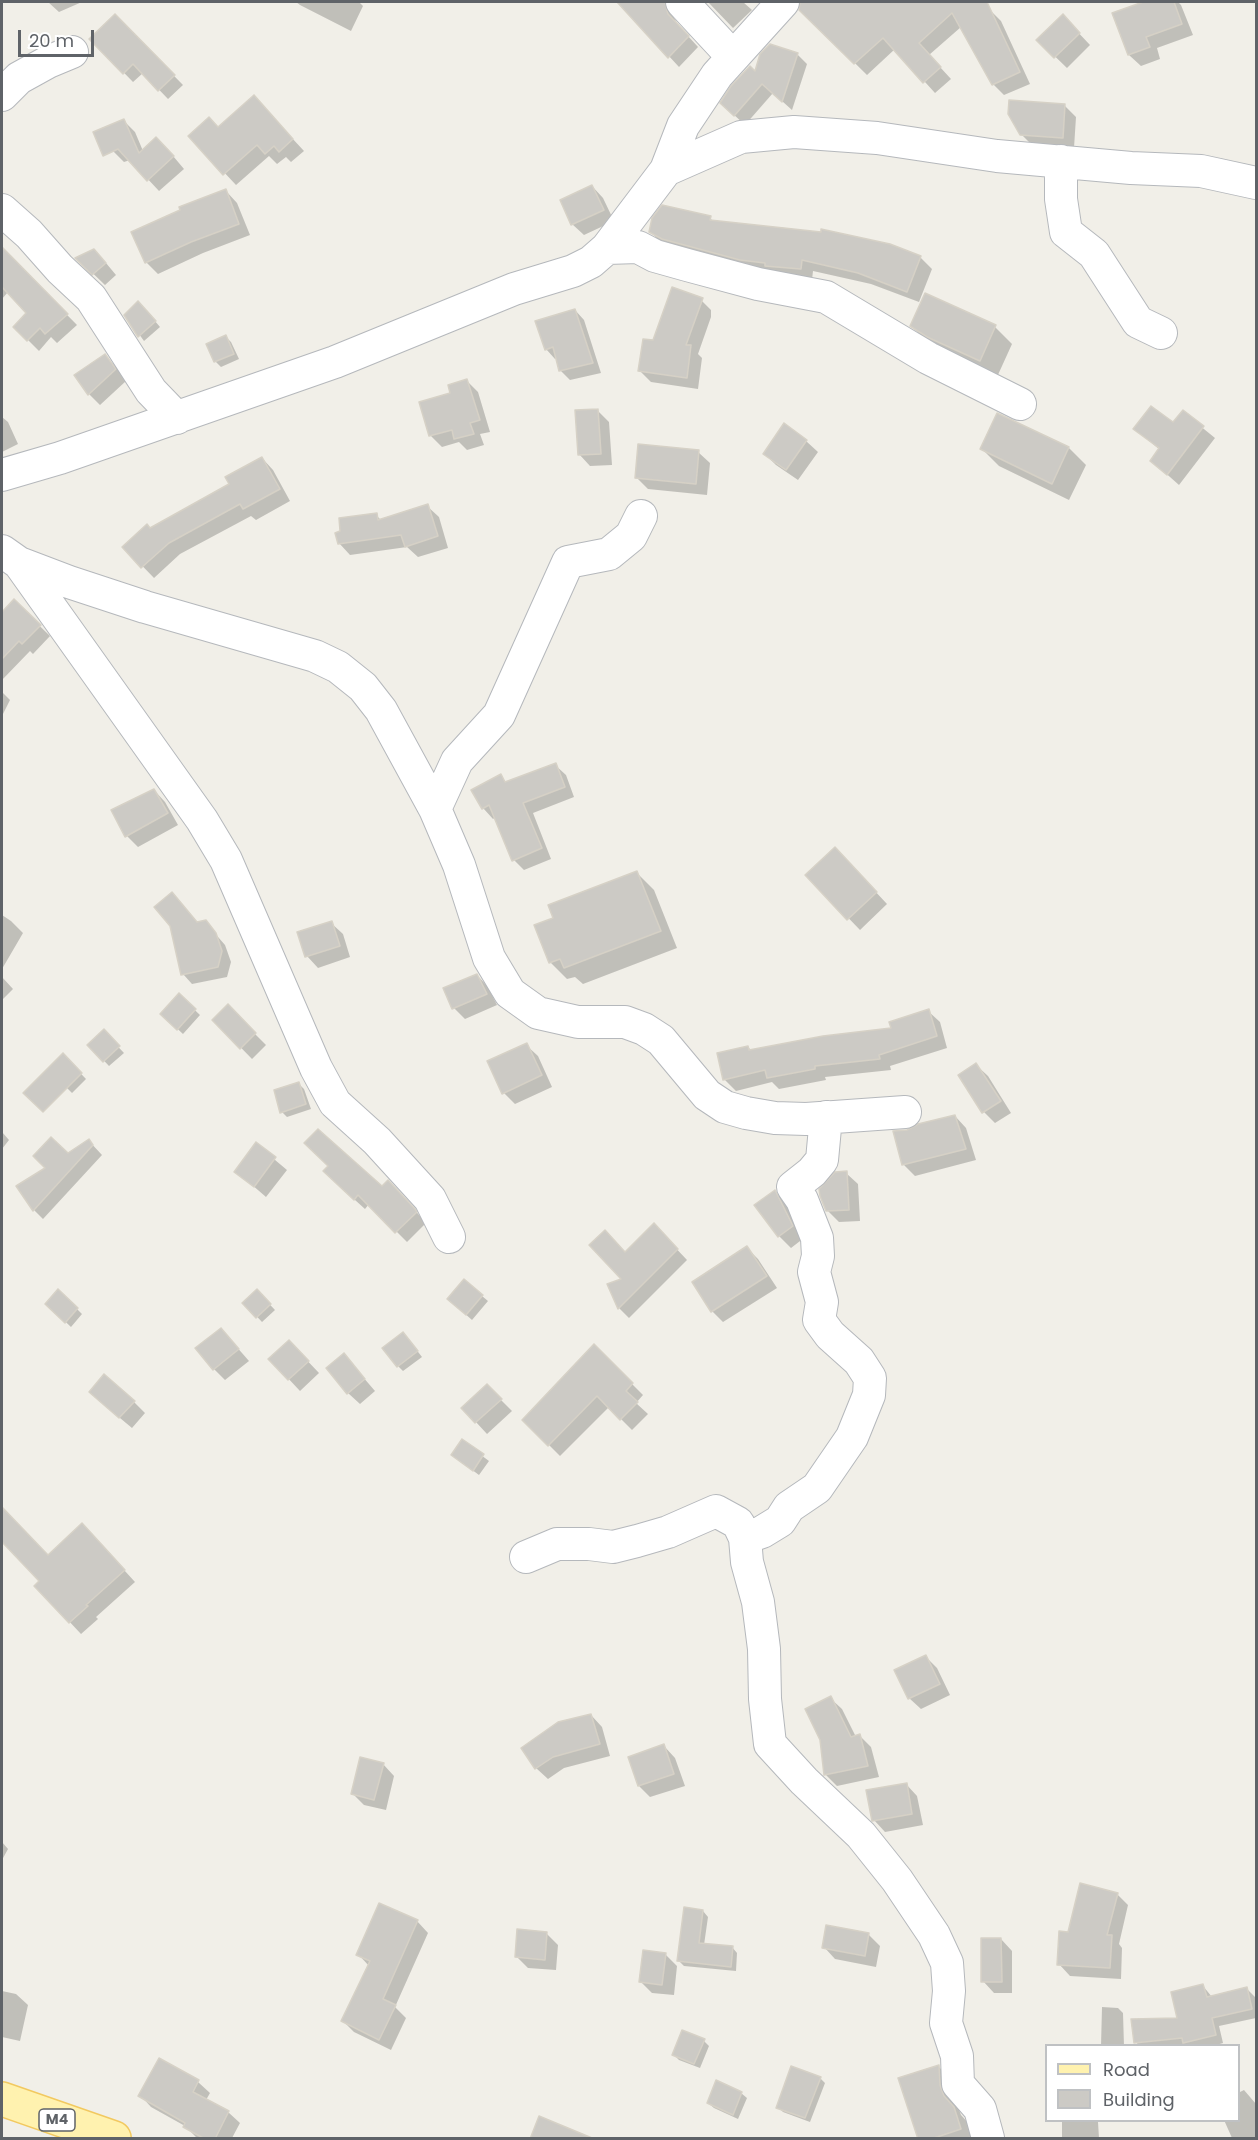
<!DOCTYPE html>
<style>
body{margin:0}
#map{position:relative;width:1258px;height:2140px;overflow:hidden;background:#f1efe8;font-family:Poppins,sans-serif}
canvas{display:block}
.frame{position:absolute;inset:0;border:3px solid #5f6368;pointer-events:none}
.legend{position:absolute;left:1045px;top:2044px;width:195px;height:78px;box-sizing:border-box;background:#fff;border:2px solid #bfc1c3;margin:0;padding:8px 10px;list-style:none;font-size:18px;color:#5f6368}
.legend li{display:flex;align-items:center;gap:12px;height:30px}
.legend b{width:30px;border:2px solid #bfc1c3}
.scale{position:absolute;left:18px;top:30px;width:76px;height:27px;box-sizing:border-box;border:3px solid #5f6368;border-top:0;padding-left:8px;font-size:18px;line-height:21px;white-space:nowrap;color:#5f6368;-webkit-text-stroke:4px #fff;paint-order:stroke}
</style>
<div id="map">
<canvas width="1258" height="2140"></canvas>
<div class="frame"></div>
<ul class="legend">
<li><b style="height:8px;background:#fff2af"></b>Road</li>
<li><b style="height:16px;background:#cccac5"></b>Building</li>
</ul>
<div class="scale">20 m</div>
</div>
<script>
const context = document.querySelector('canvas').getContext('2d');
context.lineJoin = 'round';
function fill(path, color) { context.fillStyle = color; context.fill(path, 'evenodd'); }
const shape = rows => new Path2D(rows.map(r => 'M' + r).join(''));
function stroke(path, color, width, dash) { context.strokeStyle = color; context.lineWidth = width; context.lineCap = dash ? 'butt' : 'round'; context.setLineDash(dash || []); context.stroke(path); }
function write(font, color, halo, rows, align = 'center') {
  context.font = font + ' Poppins,sans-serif'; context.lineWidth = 5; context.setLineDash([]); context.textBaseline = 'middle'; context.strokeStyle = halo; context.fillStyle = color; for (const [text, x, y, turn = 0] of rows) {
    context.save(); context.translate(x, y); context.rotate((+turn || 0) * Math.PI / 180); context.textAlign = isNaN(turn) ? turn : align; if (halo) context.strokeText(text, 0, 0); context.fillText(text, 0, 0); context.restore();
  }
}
const shadow = shape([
 [48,2,82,2,59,12],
 [296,2,359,2,363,6,351,31,300,5],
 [619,2,678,2,675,7,674,18,679,26,698,47,679,67],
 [708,2,743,2,752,10,733,28],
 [809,2,982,2,988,11,990,10,1001,21,1030,84,1004,95,993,84,961,27,929,55,951,79,935,93,895,49,867,75,801,10],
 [1148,2,1178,2,1181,5,1193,35,1157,48,1160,59,1141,66,1129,55,1114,14],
 [115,16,183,85,168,99,143,73,133,82,91,39],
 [1074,28,1090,45,1067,68,1038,40],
 [797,54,807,64,792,110,773,93,745,125,732,113,756,73],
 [254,97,304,151,291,162,286,157,277,164,269,156,236,185,190,136,218,129],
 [1064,105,1076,117,1074,148,1033,146,1021,134],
 [123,120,135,132,143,151,168,150,184,169,159,191,130,160,124,162,113,151],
 [592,186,603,198,614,221,584,235,572,224],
 [226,191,237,203,250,235,203,253,158,274,146,262],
 [710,218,715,223,920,257,932,269,919,302,871,284,813,271,812,280,778,277,662,244,651,232],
 [2,249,77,325,57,343,51,337,39,351,15,327,28,313,8,292,2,299],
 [78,259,106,263,116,275,105,285],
 [699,298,711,310,711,317,698,354,702,358,698,389,651,382,640,371,654,342],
 [144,308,160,327,144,341,126,316],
 [575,310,584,320,601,373,570,380,560,370,557,358,555,359,546,349],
 [911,326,995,327,1012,344,997,377,929,343],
 [226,337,231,342,239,359,221,367,215,361],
 [105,356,116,367,126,381,100,405,89,394,76,376],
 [467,381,478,392,490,432,480,434,484,445,467,450,459,442,442,447,431,436,421,403,452,394],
 [598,411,609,422,612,465,590,466,579,454],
 [1183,412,1215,438,1179,485,1152,461,1160,450,1135,429,1173,425],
 [998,415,1069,448,1086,465,1069,500,999,466,981,448],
 [2,417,8,422,18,444,2,452],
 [806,441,818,452,798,480,776,465,765,454],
 [698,452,710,463,707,495,648,489,636,477],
 [262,458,273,470,290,501,256,520,251,516,180,554,154,578,124,547,150,529,231,485],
 [427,506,439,517,448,548,418,557,407,547,350,555,339,543,376,515,381,520],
 [14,601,50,636,33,654,30,651,2,680,2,614],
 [2,692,10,700,2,716],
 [555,765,566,775,574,797,533,813,551,859,524,870,514,860,496,817,493,819,483,808,500,776,507,783],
 [154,790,165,802,178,825,138,847,127,836],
 [846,860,887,904,860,930,807,875],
 [637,873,654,890,677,948,583,984,575,977,567,979,550,962,555,919],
 [2,915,11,921,23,933,2,969],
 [205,922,225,945,231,962,227,977,192,984,183,974,198,924],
 [331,923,343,934,350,957,318,968,307,956],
 [477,975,488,987,497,1005,465,1019,454,1008],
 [2,977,13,989,2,1000],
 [179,995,200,1015,183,1034,167,1019],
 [228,1007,266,1045,252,1059,214,1020],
 [928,1011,940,1022,947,1048,890,1066,891,1070,825,1077,826,1080,779,1089,772,1082,736,1091,724,1079,748,1047,752,1051,893,1030],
 [104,1032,124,1053,109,1066,89,1045],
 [526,1045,538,1056,552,1087,515,1104,504,1093],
 [63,1055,86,1079,72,1093,48,1069],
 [976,1065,988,1076,1011,1113,995,1123,984,1112],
 [299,1084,304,1089,311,1109,287,1117,282,1112],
 [955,1116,966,1128,976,1160,915,1176,904,1165,907,1131],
 [2,1132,9,1140,2,1149],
 [89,1141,102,1155,43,1219,34,1210,68,1155],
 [256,1144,287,1170,266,1197,236,1171],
 [330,1167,382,1188,399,1192,426,1223,407,1242,369,1204,365,1209,335,1182],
 [846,1173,858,1184,860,1221,839,1222,827,1210],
 [775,1192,786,1203,804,1238,791,1248,779,1236,757,1205],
 [654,1225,687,1260,629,1318,619,1308,625,1254],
 [747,1248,758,1259,777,1288,723,1322,712,1311],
 [464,1281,488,1301,472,1320,454,1304],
 [257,1291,275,1310,262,1322,244,1303],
 [52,1309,77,1309,82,1314,71,1327],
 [221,1329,249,1361,225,1380,214,1369],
 [408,1339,422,1357,403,1371,398,1366],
 [594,1346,643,1395,636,1403,648,1414,632,1430,609,1407,560,1456,524,1420],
 [300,1353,319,1373,300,1391,270,1359],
 [344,1355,375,1391,360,1404,348,1393],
 [487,1386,512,1411,487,1434,463,1408],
 [134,1402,145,1413,132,1428,102,1403],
 [462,1441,489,1461,479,1475,452,1455],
 [8,1516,48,1557,93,1536,135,1582,96,1617,98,1619,81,1634,36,1586,41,1581,2,1540,2,1523],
 [925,1656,937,1668,950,1695,921,1709,909,1698],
 [830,1698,842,1709,856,1737,860,1736,871,1747,879,1777,837,1786,826,1775],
 [591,1715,602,1727,610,1756,564,1768,548,1779,536,1768],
 [664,1746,675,1758,685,1786,650,1797,639,1786],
 [383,1764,394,1776,386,1810,364,1805,352,1793],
 [906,1784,917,1796,923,1825,885,1832,874,1820],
 [2,1842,8,1849,2,1860],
 [1117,1894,1128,1905,1119,1944,1122,1948,1121,1979,1070,1976,1059,1964],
 [703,1911,708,1917,704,1945,732,1947,737,1953,736,1971,684,1966,678,1960],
 [417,1921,428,1933,395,2007,406,2018,391,2050,354,2032,343,2021,369,1966,358,1954],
 [546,1933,558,1945,556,1970,528,1968,516,1956],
 [868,1934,880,1946,876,1967,835,1959,824,1947],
 [1001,1939,1012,1951,1012,1993,994,1993,983,1981],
 [665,1954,677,1966,674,1995,652,1993,640,1981],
 [1203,1986,1212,1997,1247,1989,1255,1997,1256,2018,1219,2026,1223,2043,1213,2046,1139,2046,1136,2042,1179,2019],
 [2,1991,16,1994,28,2005,20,2041,2,2037],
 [1102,2007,1118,2008,1123,2013,1124,2046,1101,2046],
 [704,2041,709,2046,700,2068,679,2060,673,2054],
 [160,2060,198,2082,210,2093,206,2100,228,2112,240,2123,232,2138,197,2138,185,2126,151,2107,140,2095],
 [939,2067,956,2084,957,2104,961,2115,971,2126,975,2138,919,2138],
 [820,2078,825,2083,810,2122,783,2112,778,2107],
 [1244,2090,1256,2104,1256,2138,1232,2138,1224,2120,1238,2120,1238,2093],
 [741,2093,747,2098,738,2119,714,2108,708,2103],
 [1062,2120,1097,2120,1098,2122,1099,2138,1062,2138]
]);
const building = shape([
 [617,2,665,2,668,14,689,36,668,58,617,2],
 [800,2,987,2,1020,72,992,85,952,13,919,43,941,67,923,83,883,38,854,64,799,10,800,2],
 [1143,2,1174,2,1182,24,1146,37,1150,47,1128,55,1112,13,1143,2],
 [115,14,175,75,158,91,133,64,123,74,89,39,115,14],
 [1063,14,1080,33,1054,58,1036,40,1063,14],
 [770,44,798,53,782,102,762,84,734,116,720,103,731,86,750,66,755,71,760,54,770,44],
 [254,95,293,139,279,152,274,146,265,154,257,145,223,175,188,136,209,117,218,127,254,95],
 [1009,100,1065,104,1063,138,1020,135,1008,114,1009,100],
 [124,119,139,153,156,137,174,156,147,181,118,149,103,156,93,132,124,119],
 [592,185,604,210,571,225,560,200,592,185],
 [226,189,239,224,191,242,145,263,131,232,180,210,179,207,226,189],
 [662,205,711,216,710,220,821,232,821,229,890,244,921,256,907,292,858,273,802,260,801,269,765,266,765,263,740,260,662,239,649,232,652,218,662,205],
 [2,247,68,314,45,334,40,328,27,341,13,327,26,313,2,287,2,247],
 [94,249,106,263,92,275,75,258,94,249],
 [672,287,703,298,686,345,691,345,687,378,638,371,643,339,653,340,672,287],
 [925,293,996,325,980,361,927,337,910,326,925,293],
 [138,301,156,321,138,337,124,315,138,301],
 [575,309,593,363,559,371,553,347,545,350,535,321,575,309],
 [226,335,234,354,214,362,206,344,226,335],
 [105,354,116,369,88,395,74,375,105,354],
 [467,379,480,420,470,423,474,434,454,439,452,430,429,436,419,402,450,393,448,385,467,379],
 [1151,406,1173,422,1183,410,1204,426,1167,475,1150,461,1159,448,1133,429,1151,406],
 [598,409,601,454,578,455,575,410,598,409],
 [997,413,1069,447,1052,484,980,449,997,413],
 [784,423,807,440,786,470,763,454,784,423],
 [638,444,699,450,696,484,635,478,638,444],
 [262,457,280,489,243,509,240,504,169,543,141,568,122,547,147,524,150,528,229,484,225,477,262,457],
 [428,504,438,536,405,547,401,535,338,544,335,533,340,531,339,518,377,513,378,520,428,504],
 [14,599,41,625,22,644,19,641,2,659,2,612,14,599],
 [556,763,565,787,523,803,542,848,512,861,489,805,482,809,471,790,501,774,505,782,556,763],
 [154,789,168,813,125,837,111,810,154,789],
 [835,847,877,892,847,920,805,875,835,847],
 [637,871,661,931,564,968,560,959,549,963,534,925,553,918,548,905,637,871],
 [172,892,197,922,206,920,216,933,222,951,218,967,181,975,170,926,154,907,172,892],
 [332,921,340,946,305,957,297,932,332,921],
 [477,974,487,994,452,1009,443,988,477,974],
 [179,993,196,1009,177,1030,160,1014,179,993],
 [228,1004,256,1033,240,1049,212,1020,228,1004],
 [929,1009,937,1036,879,1055,880,1059,815,1066,815,1069,767,1078,765,1070,723,1080,717,1053,748,1046,749,1050,823,1036,891,1028,889,1022,929,1009],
 [104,1029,120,1046,103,1062,87,1045,104,1029],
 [527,1043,542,1075,502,1094,487,1061,527,1043],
 [63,1053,82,1073,43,1112,23,1093,63,1053],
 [976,1063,1001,1101,982,1113,958,1075,976,1063],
 [299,1082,306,1104,280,1113,274,1090,299,1082],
 [955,1115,966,1149,902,1165,893,1131,907,1130,918,1124,955,1115],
 [318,1129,382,1186,388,1180,415,1209,417,1212,395,1233,358,1195,354,1200,323,1171,328,1166,304,1143,318,1129],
 [51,1137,68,1153,89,1139,93,1145,33,1211,16,1186,45,1168,33,1156,51,1137],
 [256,1142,276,1157,254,1187,234,1172,256,1142],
 [847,1171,849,1210,826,1211,820,1196,819,1189,835,1172,847,1171],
 [775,1190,793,1226,778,1237,754,1205,775,1190],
 [654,1223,678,1249,618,1309,607,1284,621,1279,589,1245,605,1230,625,1252,654,1223],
 [747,1246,767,1276,711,1312,692,1282,747,1246],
 [464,1279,483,1295,466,1315,447,1299,464,1279],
 [58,1289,78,1308,65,1323,45,1304,58,1289],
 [257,1289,271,1304,256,1318,242,1303,257,1289],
 [221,1328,239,1349,213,1370,195,1348,221,1328],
 [403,1332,418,1351,397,1367,382,1348,403,1332],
 [289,1340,309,1361,288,1380,268,1359,289,1340],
 [594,1344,633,1383,626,1391,638,1402,620,1420,597,1396,548,1446,522,1420,594,1344],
 [344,1353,365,1379,347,1394,326,1368,344,1353],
 [104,1374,135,1401,119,1418,89,1392,104,1374],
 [487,1384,502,1399,475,1423,461,1408,487,1384],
 [462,1439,484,1454,473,1471,451,1455,462,1439],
 [2,1507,48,1555,82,1523,125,1570,86,1605,88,1606,69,1623,34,1586,39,1581,2,1542,2,1507],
 [926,1655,940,1684,908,1699,894,1670,926,1655],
 [831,1696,851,1737,860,1734,868,1766,824,1775,820,1740,805,1709,831,1696],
 [591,1714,600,1744,553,1757,535,1769,521,1748,558,1722,591,1714],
 [664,1744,674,1774,638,1786,628,1757,664,1744],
 [360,1757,384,1763,374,1800,351,1794,360,1757],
 [907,1783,912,1814,872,1821,866,1790,907,1783],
 [1080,1883,1118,1893,1107,1935,1112,1935,1110,1968,1057,1965,1059,1931,1068,1932,1080,1883],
 [379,1903,418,1920,383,1999,396,2005,379,2040,341,2021,370,1961,356,1955,379,1903],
 [684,1907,703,1910,699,1943,733,1946,731,1967,677,1961,684,1907],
 [826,1925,869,1933,865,1956,822,1948,826,1925],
 [517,1929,547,1932,545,1960,515,1957,517,1929],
 [981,1938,1001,1938,1002,1982,981,1982,981,1938],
 [643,1950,666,1953,662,1985,639,1982,643,1950],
 [1203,1984,1207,1997,1247,1987,1252,2009,1212,2018,1216,2035,1183,2043,1182,2038,1134,2043,1131,2019,1177,2018,1171,1992,1203,1984],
 [682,2030,705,2039,694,2064,672,2055,682,2030],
 [159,2058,199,2080,193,2092,229,2111,215,2139,205,2139,183,2127,185,2123,138,2096,159,2058],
 [939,2065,940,2085,944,2096,954,2107,961,2129,931,2139,918,2139,898,2078,939,2065],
 [791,2066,821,2077,805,2118,776,2108,791,2066],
 [716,2080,742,2092,733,2115,707,2103,716,2080],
 [539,2116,592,2138,592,2139,530,2139,539,2116]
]);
const street = shape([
 [682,2,733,57],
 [2,95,19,78,48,62,72,52],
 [1061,161,1061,199,1066,232,1094,254,1138,322,1161,333],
 [666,170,741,137,794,132,877,138,997,156,1131,168,1201,171,1256,183],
 [2,210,29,234,60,269,91,298,151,391,177,418],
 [607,248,638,247,655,256,687,265,758,284,826,297,928,358,1020,404],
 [2,475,60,458,335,362,514,289,573,271,591,262,607,248,666,170,683,126,717,75,783,2],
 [2,551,19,563,69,582,145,607,315,656,338,667,363,687,381,710,435,809,459,865,489,958,510,993,538,1013,578,1022,625,1022,644,1029,661,1040,707,1095,725,1107,746,1113,775,1118,806,1119,905,1112],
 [19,563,202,820,226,860,316,1068,335,1103,377,1141,430,1199,449,1237],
 [435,809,457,761,499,715,568,562,609,554,631,536,641,516],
 [745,1538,762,1532,780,1521,789,1507,817,1488,852,1437,869,1395,870,1378,859,1361,830,1335,819,1320,822,1302,814,1272,818,1256,817,1238,802,1200,793,1187,812,1172,822,1160,826,1117],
 [526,1557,557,1544,589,1544,613,1547,637,1541,668,1532,716,1511,738,1523,745,1538,747,1562,758,1602,764,1649,765,1699,770,1744,804,1781,861,1835,897,1880,934,1935,947,1963,949,1991,946,2023,957,2056,958,2084,980,2109,988,2138]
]);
const primary = shape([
 [2,2099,114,2138]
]);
const shields = [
 [57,2120,36]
];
const shieldNames = [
 ["M4",57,2120]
];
fill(shadow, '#0003');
fill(building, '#cccac5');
stroke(building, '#d6d1c6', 1.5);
stroke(street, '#b5b8bc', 34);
stroke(primary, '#f2c960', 36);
stroke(street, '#fff', 32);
stroke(primary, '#fff2af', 33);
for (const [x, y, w] of shields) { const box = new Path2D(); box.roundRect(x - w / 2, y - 11, w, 22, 4.5); context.fillStyle = '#fff'; context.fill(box); stroke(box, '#5f6368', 1.5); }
write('bold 14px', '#5f6368', null, shieldNames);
</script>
